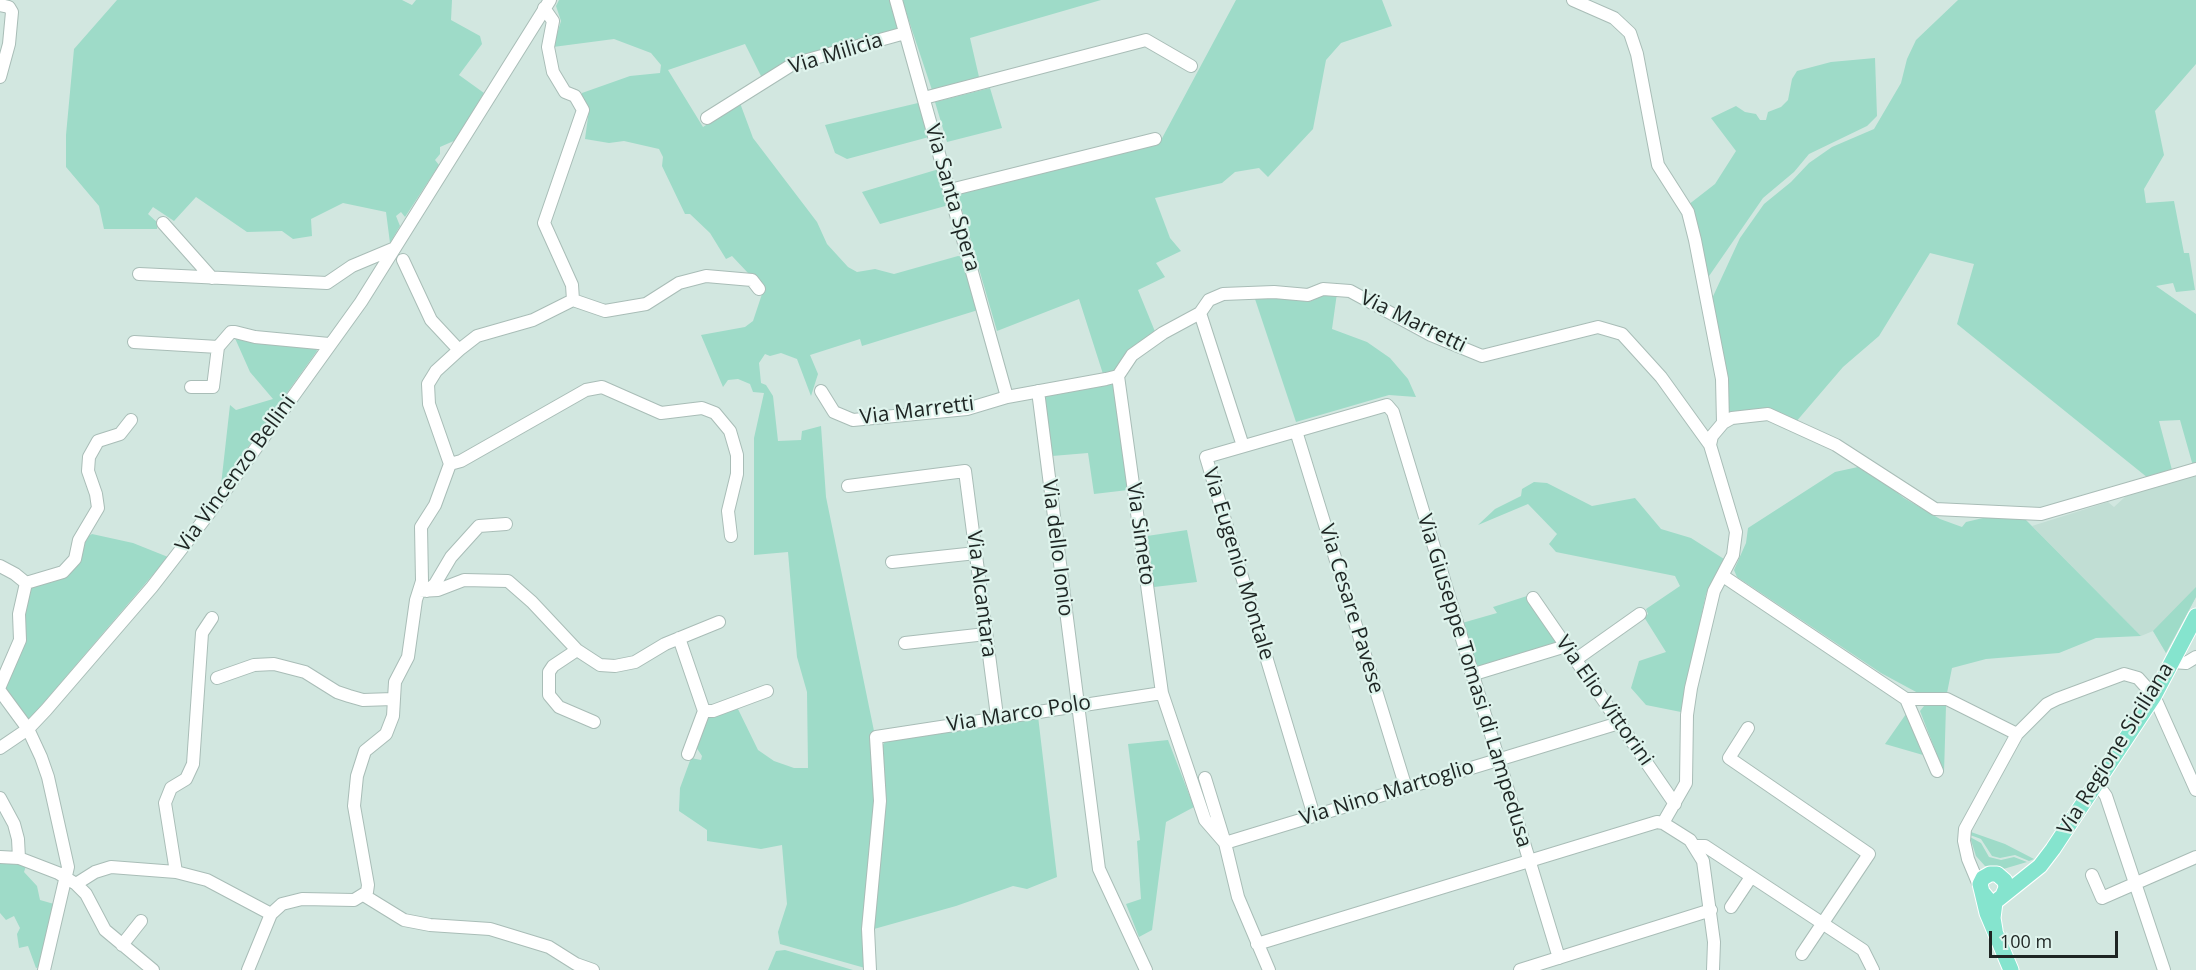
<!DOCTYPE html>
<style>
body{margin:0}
#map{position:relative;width:2196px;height:970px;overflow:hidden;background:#d2e7e0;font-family:"Open Sans",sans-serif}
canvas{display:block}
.scale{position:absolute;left:1989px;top:931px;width:129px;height:27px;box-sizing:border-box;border:3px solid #1e2523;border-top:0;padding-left:8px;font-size:18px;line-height:21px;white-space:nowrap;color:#1e2523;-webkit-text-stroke:4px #dff4ed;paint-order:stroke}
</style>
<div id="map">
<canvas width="2196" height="970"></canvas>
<div class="scale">100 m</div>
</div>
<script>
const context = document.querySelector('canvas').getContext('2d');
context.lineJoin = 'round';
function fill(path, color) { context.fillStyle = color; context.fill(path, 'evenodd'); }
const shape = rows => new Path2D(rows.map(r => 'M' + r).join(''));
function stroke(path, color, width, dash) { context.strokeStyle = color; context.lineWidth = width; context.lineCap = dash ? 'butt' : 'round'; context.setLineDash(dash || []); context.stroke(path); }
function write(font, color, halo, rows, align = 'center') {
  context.font = font + ' "Open Sans",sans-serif'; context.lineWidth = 4.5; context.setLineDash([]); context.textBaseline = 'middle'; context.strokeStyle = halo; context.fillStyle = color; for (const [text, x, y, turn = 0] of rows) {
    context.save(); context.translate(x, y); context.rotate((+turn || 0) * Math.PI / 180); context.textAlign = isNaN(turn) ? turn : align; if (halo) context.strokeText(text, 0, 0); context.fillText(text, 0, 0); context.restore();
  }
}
const built = shape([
 [2196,474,2196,597,2166,653,2153,631,2141,636,2032,526,2108,502,2114,507,2126,496]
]);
const green = shape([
 [117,0,402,0,412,5,416,0,452,0,451,20,480,36,482,44,459,75,484,93,456,140,440,147,440,154,435,160,439,165,405,217,401,212,396,216,400,226,390,243,386,212,343,203,311,219,312,236,293,239,282,231,247,232,196,197,174,221,153,207,148,214,158,223,157,229,104,229,99,206,66,167,66,135,74,49],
 [559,0,890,0,898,31,762,78,745,44,668,70,703,127,740,103,753,138,817,222,827,244,848,267,857,272,875,269,894,274,958,256,964,257,978,310,862,346,860,339,810,355,818,374,811,396,797,359,781,353,770,356,765,354,759,363,761,383,766,385,773,396,778,441,801,440,802,431,821,426,826,497,874,731,872,732,877,804,865,968,780,944,778,932,787,904,782,845,761,849,707,841,707,830,679,811,680,788,691,758,701,760,702,756,696,747,706,718,737,707,758,750,774,761,794,768,808,768,807,692,797,657,788,552,754,555,754,438,764,393,753,392,750,384,738,379,728,380,723,387,701,335,745,327,753,321,764,288,757,277,748,273,732,256,726,259,710,233,690,214,685,214,662,166,663,157,659,149,624,141,609,143,585,139,589,110,582,98,582,93,630,76,660,73,661,65,651,53,614,39,553,47,561,21,556,6],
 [902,0,1101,0,970,38,979,77,932,90],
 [1236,0,1382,0,1392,26,1341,43,1326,60,1313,129,1268,177,1259,168,1235,172,1222,183,1155,198,1170,238,1181,251,1156,263,1165,277,1138,290,1156,334,1129,353,1112,372,1103,374,1079,299,997,331,958,196,961,191,1160,142],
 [1958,0,2196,0,2196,64,2155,111,2164,155,2144,189,2146,203,2174,201,2184,253,2189,253,2195,290,2176,292,2173,283,2156,286,2196,314,2196,464,2193,466,2180,420,2159,421,2172,470,2148,478,1957,324,1974,264,1930,253,1879,336,1843,367,1795,423,1766,409,1724,413,1709,305,1740,238,1764,204,1791,182,1809,163,1832,147,1874,129,1901,83,1907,59,1916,40],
 [1875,58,1877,116,1867,126,1809,154,1794,172,1763,198,1707,279,1688,205,1715,184,1736,151,1711,118,1736,106,1745,112,1756,114,1760,120,1766,120,1768,112,1781,107,1788,100,1792,79,1797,71,1831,62],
 [990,88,1002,128,947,142,935,102],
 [918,103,929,137,847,159,835,153,825,125],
 [939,169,949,205,880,224,862,192],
 [1337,293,1332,329,1367,342,1390,358,1408,379,1416,397,1389,395,1296,422,1254,296,1290,298,1309,302,1324,294],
 [234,336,316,348,317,351,221,485,230,405,236,410,273,399,250,372],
 [1113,384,1128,490,1094,494,1088,453,1052,456,1044,394],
 [1858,467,1885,483,1904,498,1940,519,1962,527,1966,522,1983,518,2023,517,2141,636,2096,638,2059,653,1986,659,1952,668,1947,693,1918,693,1881,673,1737,577,1734,570,1746,543,1748,528,1835,472],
 [1534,482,1547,483,1592,506,1635,498,1661,529,1691,538,1724,559,1706,594,1681,712,1646,705,1631,688,1639,661,1666,652,1644,617,1648,614,1646,609,1680,586,1675,576,1556,552,1549,544,1557,534,1528,504,1478,525,1495,509,1521,496,1522,489],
 [1187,530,1197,582,1154,587,1147,536],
 [92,534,133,543,168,557,28,721,5,692,5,681,30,587,68,572,84,539],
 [2196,587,2196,597,2166,653,2153,631],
 [1527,596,1558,642,1478,668,1475,666,1462,623,1497,613,1493,607],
 [1940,705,1946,706,1944,773,1920,711,1924,706],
 [1906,714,1923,755,1885,744],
 [1038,716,1057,877,1027,889,1013,886,956,906,874,929,882,747,885,741],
 [1168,740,1194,807,1166,822,1152,930,1139,937,1126,904,1141,899,1137,841,1140,840,1128,744],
 [1971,832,2005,844,2034,859,2029,861,2015,855,2000,858,1992,856,1981,839,1970,835],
 [1970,837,1981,843,1989,857,2001,860,2014,857,2027,862,2000,870,1985,866,1976,856],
 [0,862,26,866,24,872,37,886,40,900,54,904,39,967,36,968,28,946,19,948,17,934,20,928,14,916,6,920,0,913],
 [785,950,853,970,768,970,776,951]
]);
const minor = shape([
 [896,0,1007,397],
 [1573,0,1614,18,1630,33,1637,54,1658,165,1688,212,1695,240,1722,379,1723,423],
 [0,5,9,7,12,12,9,44,0,77],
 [544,8,553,21,548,47,553,72,565,92,575,96,583,110,544,223,572,285,573,300],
 [924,98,1146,40,1191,66],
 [707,118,793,64,905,33],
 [950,190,1155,139],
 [163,223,212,278],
 [403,260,431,320,459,350,477,336,533,320,573,300,605,311,646,304,679,283,706,276,752,280,759,289],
 [139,274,327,283,352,266,395,248],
 [1200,313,1243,446],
 [134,342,218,347,231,332,235,332,255,337,329,344],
 [1118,376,1162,693,1205,820,1225,843,1238,897,1269,970],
 [191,387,213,387,218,347],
 [821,391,834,412,853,420,967,409,1007,397,1106,379,1118,376,1132,355,1163,333,1200,313,1209,300,1223,294,1274,292,1308,295,1323,289,1350,291,1431,335,1482,356,1598,327,1622,334,1661,377,1710,445,1736,532,1733,555,1714,591,1691,688,1687,715,1686,783,1663,823],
 [1038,391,1099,869,1146,970],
 [1296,431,1406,788],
 [1710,445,1712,436,1723,423,1732,418,1768,414,1836,445,1935,509,2041,514,2196,469],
 [450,464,461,461,586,390,602,387,661,413,702,408,715,413,730,431,737,455,737,474,728,511,731,536],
 [848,486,965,471,997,716],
 [892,562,976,553],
 [0,566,15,574,26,583,19,614,20,640,0,686],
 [1723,576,1906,699,1937,771],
 [26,583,63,572,75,559,79,540,98,508,96,494,88,471,89,457,98,441,120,434,131,420],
 [419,591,438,590,464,580,508,581,532,602,577,650,600,665,615,666,635,662,665,644,719,622],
 [427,591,435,584,451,557,479,526,506,524],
 [1533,598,1675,804],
 [679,638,704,711,688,754],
 [905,643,986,634],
 [577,650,553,666,549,672,549,695,559,707,594,722],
 [1575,660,1640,614],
 [2172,662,2186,663,2196,657],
 [1471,675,1566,646],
 [217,678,254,665,274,664,305,672,337,692,349,696,363,700,393,699],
 [0,691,28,729,41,757,48,777,68,867,44,970],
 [1906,699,1947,699,2017,734],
 [704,711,713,711,767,691],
 [1748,728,1729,758,1869,854,1802,954],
 [0,748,28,729,46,710,152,587,210,512,361,302,550,0],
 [1205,778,1225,843,1619,723],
 [2096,782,2106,796,2164,970],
 [0,798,14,824,18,839,19,858],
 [1314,816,1206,457,1387,405,1393,412,1559,958],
 [1695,846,1705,846,1863,950,1873,970],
 [0,857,19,858,58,873,76,884,86,894,105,930,153,970],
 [176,872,165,803,171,788,186,779,193,764,202,633,212,618],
 [2092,875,2102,898,2196,857],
 [76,884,95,872,111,867,176,872,207,880,271,914],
 [1981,890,1968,859,1964,841,1965,829,2017,734,2047,704,2057,699,2124,674,2138,678,2154,696,2196,790],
 [365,896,404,920,430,925,490,929,549,947,576,964,593,970],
 [1731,907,1751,877],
 [1257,944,1657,822,1663,823,1690,840,1703,861,1714,942,1713,970],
 [122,945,141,921],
 [248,970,271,914,282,904,302,899,354,900,367,892,368,885,354,806,357,776,365,751,386,734,393,716,395,682,408,657,416,600,422,581,421,527,435,505,450,464,429,404,428,384,436,371,459,350],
 [870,970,868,929,880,801,876,737,1162,693],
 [1520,970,1711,910]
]);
const major = shape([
 [1982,892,1987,913,2011,970],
 [1987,898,1982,892,1980,884,1983,878,1990,874,1997,874,2005,881,2006,888,2003,895],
 [1995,930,1993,918,1995,902,2040,866,2053,849,2154,696,2196,616]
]);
const streetNames = [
 ["Via Milicia",836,54,-17],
 ["Via Santa Spera",952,198,74],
 ["Via Marretti",1413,322,26],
 ["Via Marretti",917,411,-7],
 ["Via Vincenzo Bellini",236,474,-54],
 ["Via Simeto",1140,534,82],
 ["Via dello Ionio",1057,548,83],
 ["Via Eugenio Montale",1238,564,73],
 ["Via Alcantara",981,594,83],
 ["Via Cesare Pavese",1351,609,73],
 ["Via Giuseppe Tomasi di Lampedusa",1474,681,73],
 ["Via Elio Vittorini",1604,701,55],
 ["Via Marco Polo",1019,714,-9],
 ["Via Regione Siciliana",2116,749,-58],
 ["Via Nino Martoglio",1387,793,-17]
];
fill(built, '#c1ded4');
fill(green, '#9edbc8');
stroke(minor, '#a9bdb7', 14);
stroke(major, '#fff', 17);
stroke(minor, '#fff', 12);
stroke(major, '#85e4ce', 15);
write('21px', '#1e2523', '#dff4ed', streetNames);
</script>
